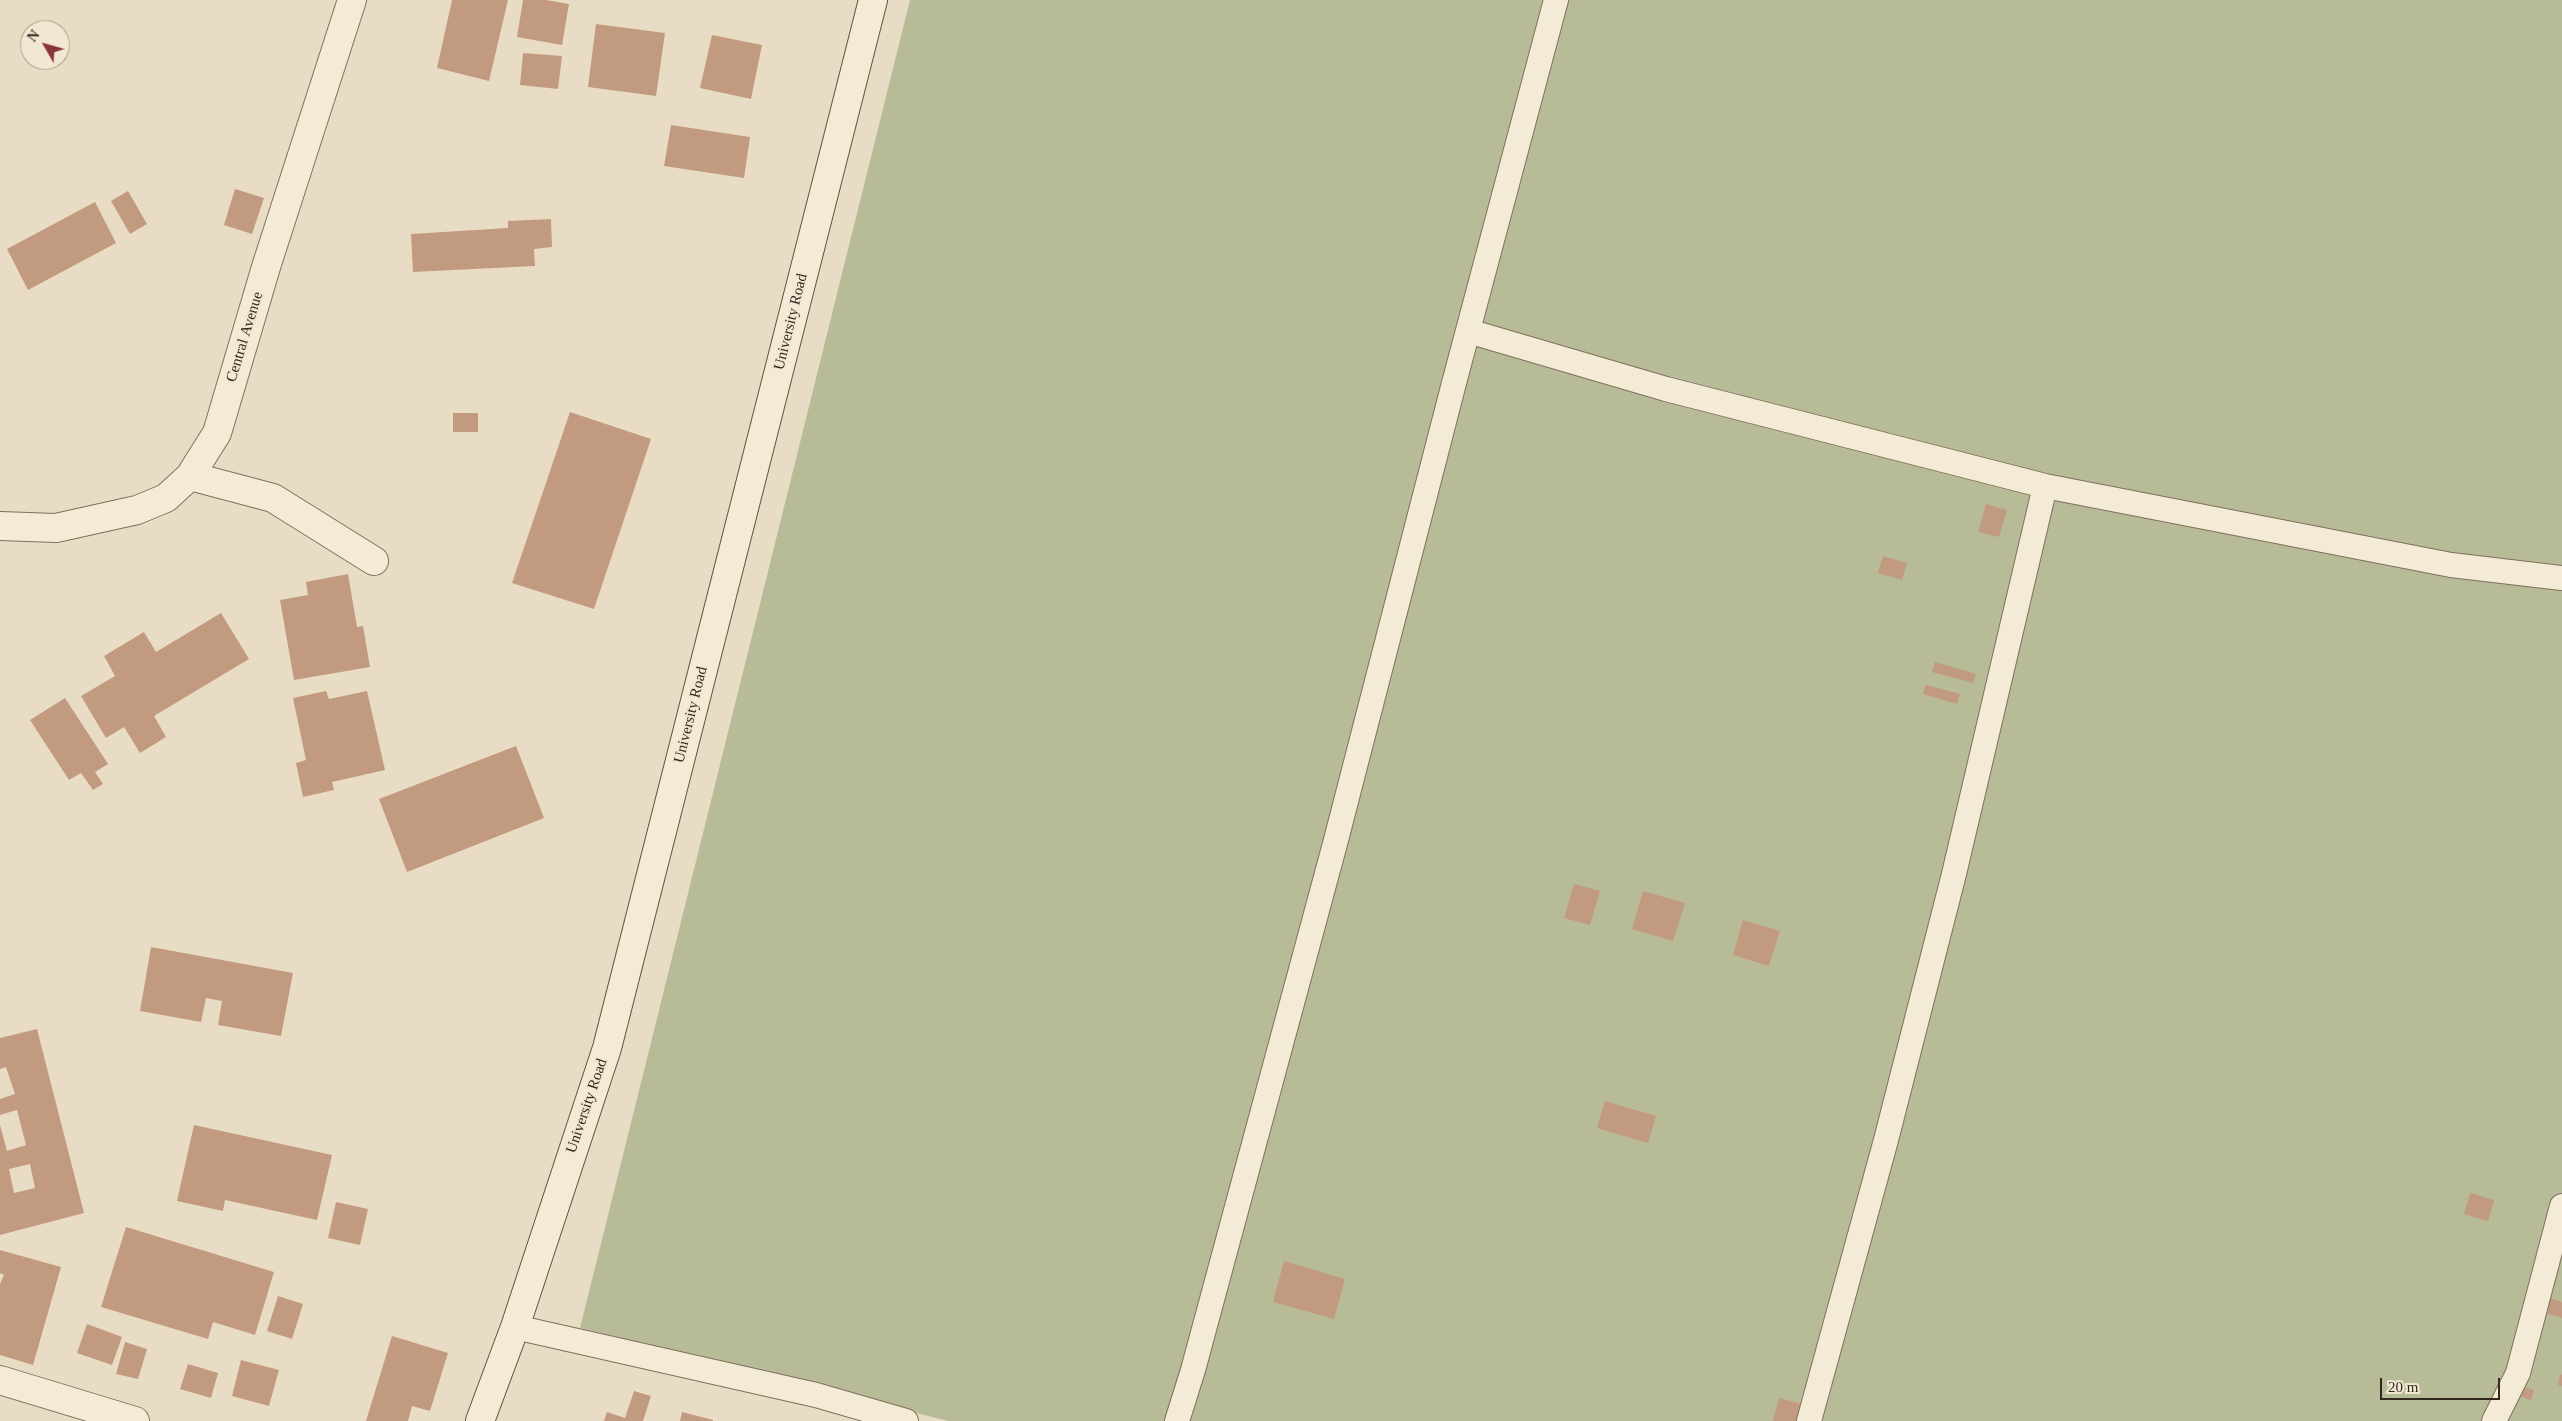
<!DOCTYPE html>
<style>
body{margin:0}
#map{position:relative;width:2562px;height:1421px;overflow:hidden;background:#e8ddc4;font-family:"Times New Roman",serif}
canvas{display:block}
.north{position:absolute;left:20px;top:20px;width:50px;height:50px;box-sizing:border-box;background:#f1e8d3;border:1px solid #a59b8b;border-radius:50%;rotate:308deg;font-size:14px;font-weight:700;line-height:20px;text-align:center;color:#33281f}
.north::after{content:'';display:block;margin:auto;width:18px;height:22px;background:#893436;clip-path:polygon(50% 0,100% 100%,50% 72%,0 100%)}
.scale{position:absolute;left:2380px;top:1378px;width:120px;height:22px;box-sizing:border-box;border:2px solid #33281f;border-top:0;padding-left:6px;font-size:15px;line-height:18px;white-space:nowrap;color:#33281f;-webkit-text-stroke:4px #f1e8d3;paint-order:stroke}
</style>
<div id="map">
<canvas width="2562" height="1421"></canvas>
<div class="north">N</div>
<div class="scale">20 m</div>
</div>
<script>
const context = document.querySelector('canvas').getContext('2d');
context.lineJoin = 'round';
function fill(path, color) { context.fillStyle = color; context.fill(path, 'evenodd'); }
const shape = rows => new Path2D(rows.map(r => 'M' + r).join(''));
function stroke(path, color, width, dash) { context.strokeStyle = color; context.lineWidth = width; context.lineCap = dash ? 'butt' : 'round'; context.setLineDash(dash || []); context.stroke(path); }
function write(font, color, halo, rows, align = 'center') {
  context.font = font + ' "Times New Roman",serif'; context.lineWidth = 4; context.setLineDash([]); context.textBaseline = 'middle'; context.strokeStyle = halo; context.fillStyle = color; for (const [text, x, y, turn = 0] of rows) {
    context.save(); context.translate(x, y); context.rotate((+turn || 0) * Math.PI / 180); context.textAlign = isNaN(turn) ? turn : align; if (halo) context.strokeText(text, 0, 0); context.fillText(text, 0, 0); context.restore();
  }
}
const cemetery = shape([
 [910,0,2562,0,2562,1421,948,1421,580,1328]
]);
const building = shape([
 [452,0,508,0,489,81,437,68],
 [523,0,546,0,569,4,562,45,517,37],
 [596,24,665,33,656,96,588,87],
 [712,35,762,45,751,99,700,88],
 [523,53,562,56,558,89,520,85],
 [671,125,750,137,744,178,664,166],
 [235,189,264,198,252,234,224,225],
 [128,191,147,224,130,234,111,201],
 [95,202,116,243,28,290,7,249],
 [551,219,552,247,534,249,535,266,413,272,411,234,508,228,508,221],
 [570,412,651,439,594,609,512,583],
 [453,413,478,413,478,432,453,432],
 [1986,504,2007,510,1999,537,1978,532],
 [1883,556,1907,563,1902,580,1878,573],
 [348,574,357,627,363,626,370,667,294,680,280,600,308,595,306,582],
 [221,613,249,659,154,716,166,737,140,753,124,727,106,738,81,696,115,676,104,656,144,632,156,652],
 [1935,662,1976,674,1973,683,1932,672],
 [1926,685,1960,694,1957,704,1923,694],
 [326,691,329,699,367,691,385,770,332,782,334,790,303,797,296,763,306,760,293,698],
 [65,698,108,764,95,772,103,784,93,790,81,773,69,780,30,720],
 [516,746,544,818,407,872,379,799],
 [1574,884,1600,891,1590,925,1564,918],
 [1643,891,1685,903,1673,941,1632,929],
 [1743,920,1780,931,1769,966,1733,955],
 [151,947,293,973,281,1036,218,1025,222,1001,206,998,201,1022,140,1011],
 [37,1029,84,1213,0,1235,0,1125,7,1151,26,1145,17,1110,0,1115,0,1099,15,1094,6,1067,0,1069,0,1038],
 [30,1164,35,1188,14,1193,9,1169],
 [1605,1101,1656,1116,1648,1143,1597,1128],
 [194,1125,332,1155,317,1220,225,1200,223,1211,177,1201],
 [2470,1193,2494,1200,2488,1221,2464,1214],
 [336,1202,368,1209,360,1245,328,1238],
 [126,1227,274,1272,255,1335,213,1322,208,1339,101,1307],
 [0,1250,61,1267,33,1365,0,1355,0,1284,4,1275,0,1273],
 [1284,1261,1345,1279,1334,1319,1273,1302],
 [278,1296,303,1304,292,1339,267,1331],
 [2550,1298,2562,1302,2562,1318,2545,1313],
 [87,1324,122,1337,112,1365,77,1353],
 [392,1336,448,1353,430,1411,412,1406,408,1421,366,1421],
 [125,1342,147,1349,138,1379,116,1374],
 [241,1360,279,1370,269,1406,232,1396],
 [188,1364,218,1373,211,1398,180,1389],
 [2560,1374,2562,1375,2562,1386,2558,1385],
 [2519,1386,2534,1390,2531,1400,2517,1395],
 [634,1391,651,1396,643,1421,604,1421,607,1412,625,1418],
 [1779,1398,1806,1405,1802,1421,1773,1421],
 [682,1412,713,1420,713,1421,680,1421]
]);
const service = shape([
 [1468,331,1666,389,2045,486,2451,565,2562,578],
 [515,1327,816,1395,906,1421],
 [1177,1421,1193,1370,1336,840,1454,383,1556,0],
 [1809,1421,1886,1140,1954,874,2045,486],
 [2494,1421,2518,1373,2562,1206]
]);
const minor = shape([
 [190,476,273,498,374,561],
 [0,526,56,528,137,510,166,498,190,476,217,433,266,267,352,0],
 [0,1380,135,1421]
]);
const secondary = shape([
 [480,1421,515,1327,607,1048,873,0]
]);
const streetNames = [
 ["University Road",791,322,-76],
 ["Central Avenue",245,337,-73],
 ["University Road",691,715,-76],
 ["University Road",587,1106,-71]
];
fill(cemetery, '#b7bb98');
fill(building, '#c29a7f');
stroke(service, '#816f5d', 26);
stroke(minor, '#816f5d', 30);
stroke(secondary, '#635140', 30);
stroke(service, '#f4ebd6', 24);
stroke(minor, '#f4ebd6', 28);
stroke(secondary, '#f4ebd6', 28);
write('15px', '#33281f', '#f1e8d3', streetNames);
</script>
